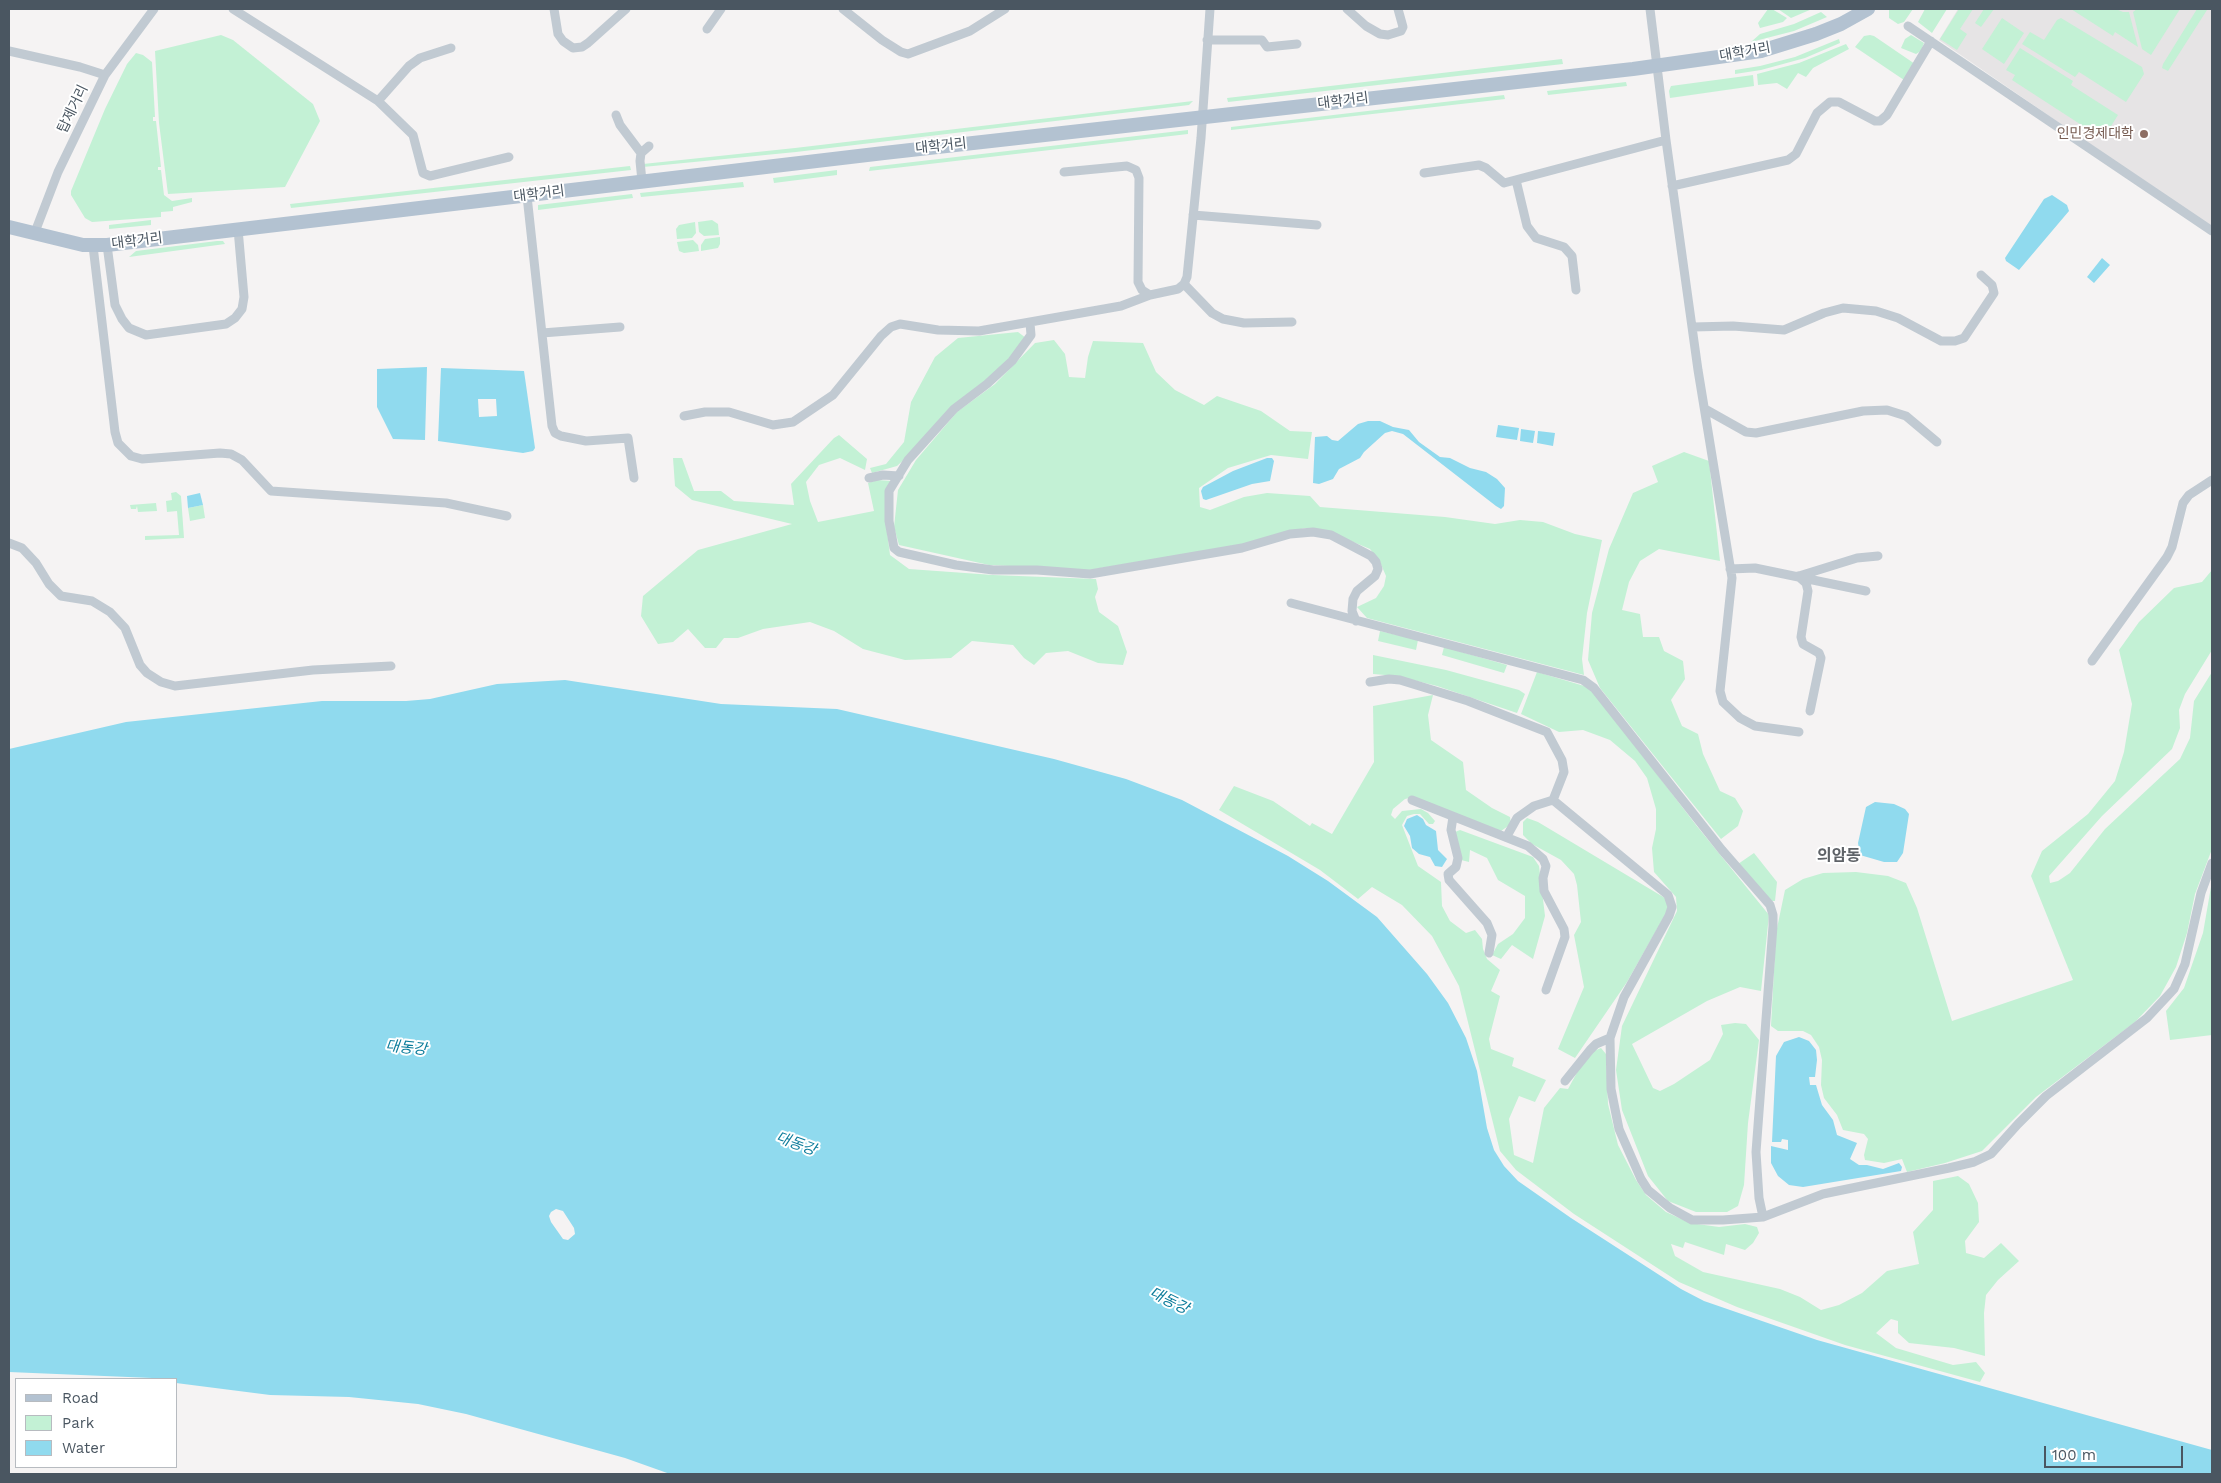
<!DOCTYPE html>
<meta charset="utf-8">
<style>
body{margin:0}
#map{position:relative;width:2221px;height:1483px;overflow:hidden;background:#f5f3f3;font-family:"Work Sans",sans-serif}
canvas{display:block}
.frame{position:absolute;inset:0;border:10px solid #4a5661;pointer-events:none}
.legend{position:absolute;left:15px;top:1378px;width:162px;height:90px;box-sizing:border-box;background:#fff;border:1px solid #b7bbc0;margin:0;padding:6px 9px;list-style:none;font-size:15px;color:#4a5661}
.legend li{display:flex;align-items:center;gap:10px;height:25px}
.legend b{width:25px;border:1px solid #b7bbc0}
.scale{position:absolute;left:2044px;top:1446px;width:139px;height:22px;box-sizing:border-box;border:2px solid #4a5661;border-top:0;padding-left:6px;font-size:15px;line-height:18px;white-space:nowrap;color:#4a5661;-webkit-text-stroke:4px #fff;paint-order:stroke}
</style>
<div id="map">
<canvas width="2221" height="1483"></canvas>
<div class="frame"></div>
<ul class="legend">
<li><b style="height:6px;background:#b3c2d1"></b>Road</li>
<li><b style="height:14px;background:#c3f1d5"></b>Park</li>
<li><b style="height:14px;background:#90daee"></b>Water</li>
</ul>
<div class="scale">100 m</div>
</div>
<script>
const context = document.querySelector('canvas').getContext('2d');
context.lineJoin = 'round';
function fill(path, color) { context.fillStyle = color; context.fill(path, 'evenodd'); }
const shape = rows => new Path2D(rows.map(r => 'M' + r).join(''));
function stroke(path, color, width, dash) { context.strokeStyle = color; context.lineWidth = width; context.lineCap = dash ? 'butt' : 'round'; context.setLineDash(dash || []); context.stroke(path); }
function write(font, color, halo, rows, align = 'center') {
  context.font = font + ' "Work Sans","Noto Sans KR",sans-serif'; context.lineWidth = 4; context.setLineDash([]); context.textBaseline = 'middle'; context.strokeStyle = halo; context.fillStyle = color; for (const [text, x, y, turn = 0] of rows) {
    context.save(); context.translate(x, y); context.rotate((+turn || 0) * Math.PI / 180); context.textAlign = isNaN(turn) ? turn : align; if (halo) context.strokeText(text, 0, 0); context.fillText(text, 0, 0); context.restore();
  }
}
const education = shape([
 [1958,9,2212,9,2212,228,1939,40]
]);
const green = shape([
 [1768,9,1772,9,1787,18,1783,22,1760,28,1758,23],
 [1778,9,1812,9,1791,18],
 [1889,9,1913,9,1904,22,1898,24,1889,18],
 [1925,9,1947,9,1932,33,1918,22],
 [1959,9,1973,9,1960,29,1967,34,1957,50,1940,39],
 [1984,9,1994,9,1981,27,1975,23],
 [2071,9,2116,9,2123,12,2129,12,2138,47,2115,32,2113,36],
 [2137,9,2180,9,2151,55,2142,49,2133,12],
 [2197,9,2207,10,2168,71,2162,68,2163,64],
 [1821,12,1827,17,1794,31,1751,42,1760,34,1794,24],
 [2002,18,2024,33,2004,64,1982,49],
 [2061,18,2142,67,2144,74,2126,102,2079,72,2075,77,2022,44,2030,32,2044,40,2057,20],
 [221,35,233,40,313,104,320,121,285,187,168,194,159,123,155,51],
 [1870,35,1874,36,1915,64,1904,80,1855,47,1864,36],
 [1911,35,1924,43,1921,51,1916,54,1901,48,1905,39],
 [1839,39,1840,43,1805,58,1761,70,1735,74,1735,70,1760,66,1795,57],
 [1846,44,1849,49,1813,68,1806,77,1798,73,1787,89,1777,83,1758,85,1757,74,1799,63],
 [2020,48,2073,81,2071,85,2118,115,2103,139,2012,80,2015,75,2006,70],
 [136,53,143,55,152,62,155,117,153,117,153,121,156,121,161,167,158,167,158,170,161,170,164,195,172,201,192,198,192,202,173,207,173,211,161,212,161,217,92,222,85,218,71,195,71,191,105,109,127,64],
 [1562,59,1563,64,1228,102,1227,98],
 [1753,75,1754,86,1670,98,1669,91,1671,86],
 [1626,82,1627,86,1548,95,1547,91],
 [1504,95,1505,99,1231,130,1231,127],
 [1193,101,1189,105,796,152,643,167,643,164,795,148],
 [1188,130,1188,134,869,171,870,167],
 [630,166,631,170,291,208,290,204],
 [837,170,837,175,774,183,773,178],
 [743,182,744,187,641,197,640,193],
 [632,194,633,198,538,210,538,205],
 [151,220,151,225,109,229,109,225],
 [712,220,718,224,719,235,704,236,699,232,698,222],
 [695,222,696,233,692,238,677,239,676,229,679,225],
 [720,237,720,244,718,248,701,251,701,245,705,239],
 [693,240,698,245,699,251,684,253,679,251,677,242],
 [217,241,223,241,225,244,129,257,136,251],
 [1018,332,1026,338,1011,360,897,466,872,473,870,468,886,464,904,442,911,402,935,357,958,338],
 [1054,340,1065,354,1069,377,1085,378,1088,357,1093,341,1143,343,1156,372,1175,390,1204,405,1217,396,1261,411,1290,431,1312,432,1308,459,1271,455,1228,468,1199,488,1200,507,1210,510,1244,497,1267,493,1310,496,1320,507,1445,517,1495,524,1520,520,1543,522,1575,534,1602,540,1587,613,1582,659,1584,675,1367,618,1357,607,1376,598,1384,586,1386,576,1380,562,1370,549,1327,531,1305,528,1240,545,1089,570,989,565,899,545,894,527,898,490,916,460,957,412,995,384,1035,343],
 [839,435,867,459,865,470,840,458,819,465,806,482,810,501,818,522,874,511,868,483,877,480,892,481,886,523,890,555,909,569,993,575,1096,579,1098,589,1095,597,1099,612,1118,626,1127,652,1123,665,1098,663,1068,651,1046,653,1034,665,1024,658,1013,645,972,641,951,658,905,660,863,649,834,631,810,622,763,629,738,638,724,638,716,648,705,648,688,629,673,642,658,644,641,616,643,596,698,550,792,524,692,500,675,486,673,458,682,458,694,491,721,491,734,501,794,505,791,484,834,438],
 [1684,452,1709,461,1720,561,1659,549,1640,561,1629,582,1622,610,1640,614,1643,637,1659,637,1664,651,1683,661,1685,679,1671,700,1682,726,1698,734,1703,754,1720,791,1735,798,1743,811,1738,826,1721,839,1600,688,1588,660,1592,613,1609,549,1633,493,1658,482,1652,466],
 [171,493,176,492,181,496,184,538,145,540,145,536,179,535,177,511,167,512,166,501,172,500],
 [156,503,157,511,138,512,137,506,136,509,131,509,130,505],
 [203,505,205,518,190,521,188,508],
 [2212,570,2212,650,2185,694,2179,710,2180,728,2172,749,2102,816,2049,876,2050,883,2058,881,2070,873,2105,829,2180,759,2190,738,2194,701,2212,672,2212,849,2195,894,2187,933,2176,967,2160,996,2135,1022,2036,1097,1982,1151,1945,1163,1907,1172,1902,1159,1884,1163,1865,1160,1864,1155,1868,1139,1864,1134,1843,1130,1837,1115,1824,1098,1821,1085,1822,1060,1819,1047,1811,1035,1803,1031,1778,1031,1771,1026,1776,933,1785,890,1803,879,1823,873,1856,872,1888,876,1906,883,1917,908,1952,1021,2073,980,2031,876,2042,851,2088,814,2115,781,2124,752,2132,704,2119,650,2139,622,2174,588,2202,582],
 [1380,631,1418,640,1416,650,1378,641],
 [1444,647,1507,665,1504,673,1442,655],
 [1373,655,1446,670,1519,690,1525,694,1517,713,1437,686,1397,676,1373,674],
 [1537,672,1591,688,1696,825,1769,915,1761,991,1740,987,1707,1001,1632,1044,1653,1088,1660,1091,1674,1084,1710,1060,1723,1034,1721,1025,1735,1023,1746,1024,1759,1040,1748,1123,1744,1185,1738,1206,1727,1212,1696,1212,1668,1201,1648,1176,1622,1110,1616,1070,1622,1026,1677,911,1676,897,1654,872,1652,848,1656,829,1656,809,1647,778,1635,761,1610,740,1583,730,1559,732,1521,714],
 [1433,695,1428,715,1431,740,1463,762,1466,790,1492,808,1510,817,1511,824,1501,831,1414,797,1405,799,1393,809,1391,815,1395,819,1402,811,1421,809,1428,813,1435,821,1433,824,1429,824,1420,814,1414,814,1407,816,1402,825,1418,866,1441,882,1442,906,1450,921,1466,933,1475,930,1482,939,1483,949,1487,959,1500,970,1491,991,1500,996,1489,1039,1491,1049,1514,1058,1512,1066,1546,1080,1535,1102,1519,1096,1509,1119,1514,1155,1533,1163,1544,1108,1560,1088,1568,1089,1580,1067,1594,1051,1601,1048,1606,1054,1608,1104,1618,1145,1636,1180,1646,1195,1666,1212,1690,1223,1719,1227,1745,1224,1757,1227,1759,1233,1753,1243,1745,1250,1726,1244,1724,1255,1685,1242,1683,1248,1671,1244,1675,1256,1703,1272,1780,1289,1800,1297,1821,1310,1839,1305,1862,1293,1887,1271,1919,1264,1913,1232,1933,1210,1933,1181,1958,1176,1969,1184,1978,1203,1979,1222,1965,1241,1966,1253,1984,1258,2001,1243,2019,1261,1998,1280,1986,1295,1984,1313,1985,1356,1954,1348,1909,1343,1898,1333,1898,1321,1891,1319,1876,1333,1896,1348,1953,1365,1976,1362,1985,1373,1980,1382,1845,1345,1737,1307,1679,1282,1574,1214,1516,1170,1500,1151,1459,986,1432,936,1402,905,1372,887,1358,899,1320,870,1219,810,1234,786,1273,801,1310,826,1312,823,1332,834,1374,762,1373,706],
 [1527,818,1538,822,1665,898,1668,907,1665,915,1627,982,1575,1058,1558,1049,1584,987,1574,935,1581,922,1577,885,1574,874,1561,860,1532,844,1523,835,1523,822],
 [1460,830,1533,857,1539,866,1545,916,1533,959,1512,945,1501,959,1492,955,1498,944,1513,934,1525,918,1525,896,1498,880,1487,858,1470,850,1469,862,1461,860,1455,832],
 [1754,853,1777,882,1775,901,1771,901,1738,864],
 [2212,881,2212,1035,2170,1040,2166,1011,2184,988,2203,933]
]);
const water = shape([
 [2052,195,2067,205,2069,211,2019,270,2006,261,2005,258,2044,199],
 [2102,258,2110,265,2094,283,2087,277],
 [427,367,425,440,393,439,377,407,377,369],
 [441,368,524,371,535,448,533,451,523,453,438,441],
 [478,399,496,399,497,416,479,417],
 [1368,421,1380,421,1393,427,1409,430,1419,442,1440,457,1450,458,1470,468,1486,472,1497,479,1505,488,1504,506,1501,509,1496,506,1403,434,1392,431,1385,433,1364,452,1360,458,1339,469,1333,479,1319,484,1313,483,1315,437,1327,436,1332,440,1338,441,1358,424],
 [1498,425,1519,428,1517,440,1496,437],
 [1521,429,1535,431,1533,443,1520,441],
 [1538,431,1555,433,1553,446,1537,443],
 [1267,458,1272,458,1274,461,1270,481,1252,484,1206,500,1203,499,1201,491,1203,487,1233,471],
 [200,493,203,505,188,508,187,496],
 [565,680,721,704,837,709,1054,759,1126,779,1182,800,1288,856,1328,881,1377,917,1427,974,1448,1003,1466,1038,1477,1071,1487,1128,1494,1150,1504,1166,1518,1181,1571,1218,1681,1289,1704,1301,1817,1340,2212,1450,2212,1474,670,1474,625,1458,466,1414,418,1404,349,1397,270,1395,176,1383,176,1379,9,1372,9,749,126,722,322,701,406,701,430,699,497,684],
 [556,1209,563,1211,574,1228,575,1234,568,1240,563,1239,551,1222,549,1216,551,1212],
 [1875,802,1894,804,1905,809,1909,814,1903,853,1897,862,1884,862,1860,855,1858,843,1866,807],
 [1417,815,1423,819,1426,825,1436,831,1438,850,1447,859,1442,867,1435,866,1430,857,1419,854,1412,848,1410,836,1404,826,1407,819],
 [1799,1037,1809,1041,1816,1050,1817,1060,1815,1077,1809,1077,1810,1085,1816,1085,1822,1105,1833,1120,1837,1135,1857,1143,1850,1159,1859,1165,1867,1165,1883,1169,1899,1163,1902,1167,1901,1171,1803,1187,1789,1185,1778,1176,1771,1163,1771,1146,1788,1150,1788,1140,1782,1139,1781,1142,1772,1142,1776,1056,1784,1042]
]);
const minor = shape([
 [233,9,378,101,413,135,423,173,430,176,509,157],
 [554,9,558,34,563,41,573,48,582,47,588,43,626,9],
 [843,9,882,40,901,52,908,54,970,31,1005,9],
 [1347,9,1366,26,1380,34,1388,35,1401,31,1403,27,1398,9],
 [1650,9,1666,140,1698,370,1732,578,1720,691,1723,702,1740,718,1755,726,1799,732],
 [1908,26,2212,231],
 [707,29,721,9],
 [1207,40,1262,40,1267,47,1297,44],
 [9,51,80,67,105,75],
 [378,101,409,66,420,58,451,48],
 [616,115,620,125,641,153],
 [1064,172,1127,166,1136,170,1139,178,1138,282,1142,290,1150,295,1178,289,1184,284,1187,277,1201,138,1210,9],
 [1424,173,1479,165,1486,168,1504,183,1666,140],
 [1516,180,1527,226,1536,238,1564,247,1572,256,1576,290],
 [642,181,640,161,641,153,649,146],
 [1672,186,1788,160,1796,154,1817,113,1830,102,1839,102,1875,121,1880,121,1887,115,1931,41],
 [527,196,552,426,555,433,561,436,586,441,628,438,634,478],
 [1193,215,1317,225],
 [35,232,58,172,105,75,154,9],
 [107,245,115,305,122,319,129,328,146,335,226,324,235,318,242,309,244,297,238,229],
 [93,246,115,432,118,443,131,456,142,459,220,453,231,454,242,460,271,491,446,503,507,516],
 [1184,284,1212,313,1223,319,1244,323,1292,322],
 [1030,323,1031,335,1012,361,987,384,954,409,908,460,889,491,889,521,894,548,899,552,956,565,993,570,1037,570,1090,574,1242,548,1290,534,1313,532,1331,535,1371,556,1376,562,1378,569,1375,576,1357,591,1353,599,1352,611,1356,621],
 [1693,327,1733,326,1784,330,1824,313,1843,308,1876,311,1898,318,1941,341,1955,341,1964,338,1994,293,1992,285,1981,275],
 [542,333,620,327],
 [1705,409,1746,432,1756,433,1863,411,1887,410,1906,416,1937,442],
 [684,416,705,412,729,412,773,425,793,422,833,395,881,336,891,327,900,324,938,330,979,331,1121,306,1150,295],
 [869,478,883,475,899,476],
 [9,543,22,548,36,563,49,584,61,596,92,601,110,612,125,628,140,665,147,673,161,682,175,686,313,670,391,666],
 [1730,569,1755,568,1866,591],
 [1798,576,1806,583,1808,591,1801,637,1803,644,1819,653,1821,658,1810,711],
 [1799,576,1857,558,1878,556],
 [1291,603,1583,680,1594,688,1722,850,1770,905,1773,915,1773,926,1756,1152,1759,1198,1763,1217],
 [2092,661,2167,557,2172,547,2183,503,2189,495,2212,480],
 [1370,682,1389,679,1400,680,1468,701,1547,732,1562,760,1564,772,1553,800,1668,895,1672,907,1669,916,1624,997,1610,1038,1611,1089,1619,1129,1641,1179,1648,1190,1670,1208,1692,1220,1723,1220,1763,1217,1823,1194,1949,1168,1974,1162,1991,1154,2018,1124,2046,1096,2147,1018,2174,989,2185,964,2201,893,2212,863],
 [1412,800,1528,846,1543,859,1546,866,1543,878,1544,891,1564,929,1565,937,1546,990],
 [1453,817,1451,830,1458,858,1456,867,1448,874,1449,880,1487,923,1492,935,1489,953],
 [1507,836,1517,818,1534,806,1553,800],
 [1565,1081,1590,1050,1596,1044,1610,1038]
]);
const primary = shape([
 [9,227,83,245,107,245,884,153,1633,69,1761,51,1816,34,1841,24,1868,9]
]);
const markers = [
 [2144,134,5,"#8d6e63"]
];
const streetNames = [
 ["대학거리",1745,52,-10],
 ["대학거리",1343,101,-7],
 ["탑제거리",73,109,-64],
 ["대학거리",941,146,-6],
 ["대학거리",539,194,-7],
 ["대학거리",137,241,-7]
];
const educationNames = [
 ["인민경제대학",2134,134]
];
const waterNames = [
 ["대동강",406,1048,6],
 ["대동강",796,1144,20],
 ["대동강",1169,1301,26]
];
const quarterNames = [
 ["의암동",1839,856]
];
fill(education, '#e6e4e5');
fill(green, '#c3f1d5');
fill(water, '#90daee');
stroke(minor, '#c1cad2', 9);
stroke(primary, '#b3c2d1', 14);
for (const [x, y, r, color] of markers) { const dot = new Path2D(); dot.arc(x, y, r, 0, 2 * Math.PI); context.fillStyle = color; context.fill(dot); stroke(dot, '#fff', 2); }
write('14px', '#4a5661', '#fff', streetNames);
write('14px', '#785e54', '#fff', educationNames, 'right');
write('italic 15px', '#0c7c9b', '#fff', waterNames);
write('bold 16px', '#5f6368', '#fff', quarterNames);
</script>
